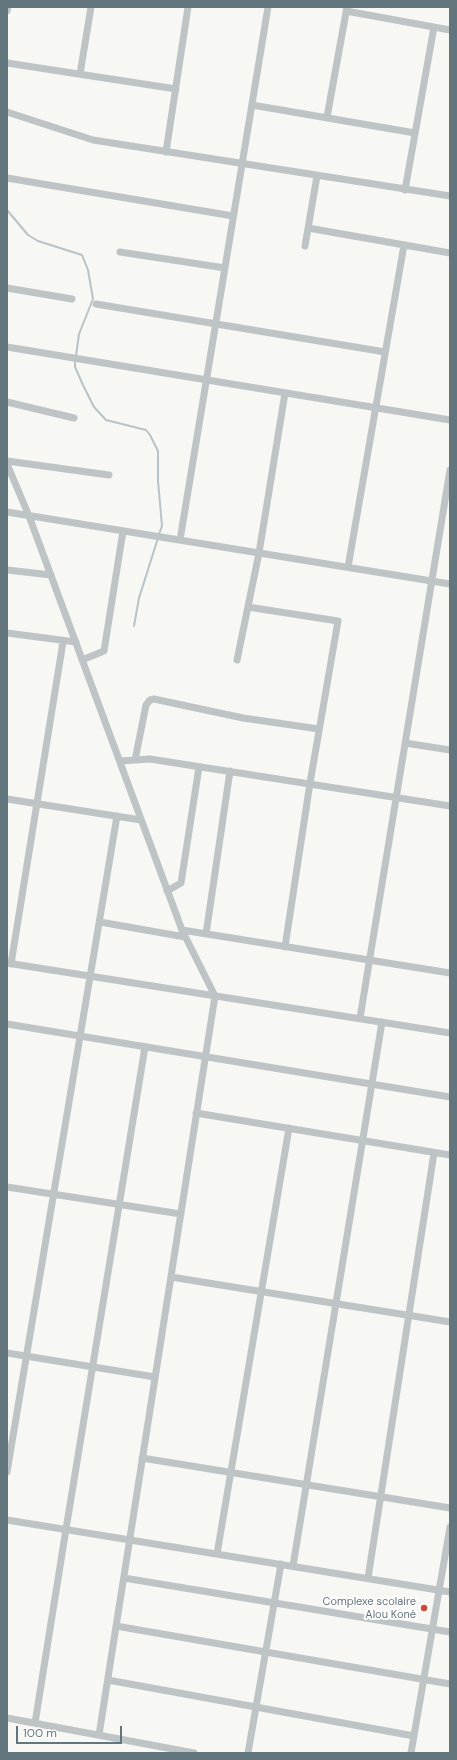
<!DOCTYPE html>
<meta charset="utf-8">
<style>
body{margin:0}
#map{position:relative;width:457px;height:1760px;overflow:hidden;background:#f7f7f4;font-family:"DM Sans",sans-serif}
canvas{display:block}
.frame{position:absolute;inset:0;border:8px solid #64767d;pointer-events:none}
.scale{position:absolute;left:16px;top:1726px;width:106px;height:18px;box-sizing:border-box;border:2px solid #64767d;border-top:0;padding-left:5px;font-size:12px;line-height:14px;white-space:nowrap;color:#64767d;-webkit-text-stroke:3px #fff;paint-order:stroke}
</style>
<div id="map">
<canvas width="457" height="1760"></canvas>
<div class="frame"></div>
<div class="scale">100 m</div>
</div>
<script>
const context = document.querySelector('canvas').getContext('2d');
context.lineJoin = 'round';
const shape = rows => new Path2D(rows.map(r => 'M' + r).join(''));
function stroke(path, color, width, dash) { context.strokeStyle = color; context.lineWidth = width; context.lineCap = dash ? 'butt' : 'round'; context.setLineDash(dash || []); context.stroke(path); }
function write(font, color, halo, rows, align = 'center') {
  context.font = font + ' "DM Sans",sans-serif'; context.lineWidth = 4; context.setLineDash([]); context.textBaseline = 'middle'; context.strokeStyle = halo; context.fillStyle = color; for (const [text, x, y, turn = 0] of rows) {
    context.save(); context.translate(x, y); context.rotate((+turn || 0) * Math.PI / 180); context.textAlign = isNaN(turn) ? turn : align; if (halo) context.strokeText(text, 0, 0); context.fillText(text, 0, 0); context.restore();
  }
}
const stream = shape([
 [7,210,28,235,38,241,82,255,88,270,93,299,79,334,76,356],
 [75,361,75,367,83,385,94,407,106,420,146,430,150,435,158,451,158,481,162,526,159,534],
 [134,626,139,598,158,538]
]);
const minor = shape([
 [7,11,8,7],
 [346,11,450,30],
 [7,63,176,89],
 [80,74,91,7],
 [252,105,415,133],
 [7,112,93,140,450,196],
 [327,117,347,7],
 [166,152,188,7],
 [7,178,233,216],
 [405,190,434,27],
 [308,228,450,253],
 [305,246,317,176],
 [120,252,225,268],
 [7,288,72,299],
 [96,304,385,352],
 [7,347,450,420],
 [7,402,74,418],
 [7,461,109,475],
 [7,464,29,516,182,930,215,996,99,1735],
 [7,512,450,584],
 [180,540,268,7],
 [348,567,404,245],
 [7,570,51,575],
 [248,607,338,621,310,783,285,947],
 [7,633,76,642],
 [82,660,104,651,123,531],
 [237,660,259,553,285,393],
 [405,743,450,750],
 [135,760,146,705,150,700,154,699,243,718,319,729],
 [120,761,150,759,450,806],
 [7,799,141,820],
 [167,891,181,883,199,767],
 [100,922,185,937],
 [182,930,450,973],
 [206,934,230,771],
 [7,963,450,1033],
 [11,964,63,642],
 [360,1018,450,470],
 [7,1024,450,1097],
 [196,1113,450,1155],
 [7,1187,181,1214],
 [171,1277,450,1322],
 [7,1353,155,1377],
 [142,1458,450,1508],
 [7,1472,117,816],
 [7,1520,450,1592],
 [217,1554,289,1128],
 [293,1566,382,1022],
 [124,1578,450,1632],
 [368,1578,434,1153],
 [116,1626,450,1684],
 [108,1680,414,1736],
 [7,1718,194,1753],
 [35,1723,66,1529,145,1047],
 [248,1753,281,1564],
 [411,1753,450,1527]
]);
const markers = [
 [424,1608,4,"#d64735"]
];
const poiNames = [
 ["Complexe scolaire",416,1602],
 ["Alou Koné",416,1615]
];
stroke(stream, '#b7c3c6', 2);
stroke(minor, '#bec4c6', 7);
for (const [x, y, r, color] of markers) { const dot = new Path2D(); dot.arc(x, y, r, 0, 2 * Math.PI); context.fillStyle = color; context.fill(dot); stroke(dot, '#fff', 1.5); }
write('11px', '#64767d', '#fff', poiNames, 'right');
</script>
